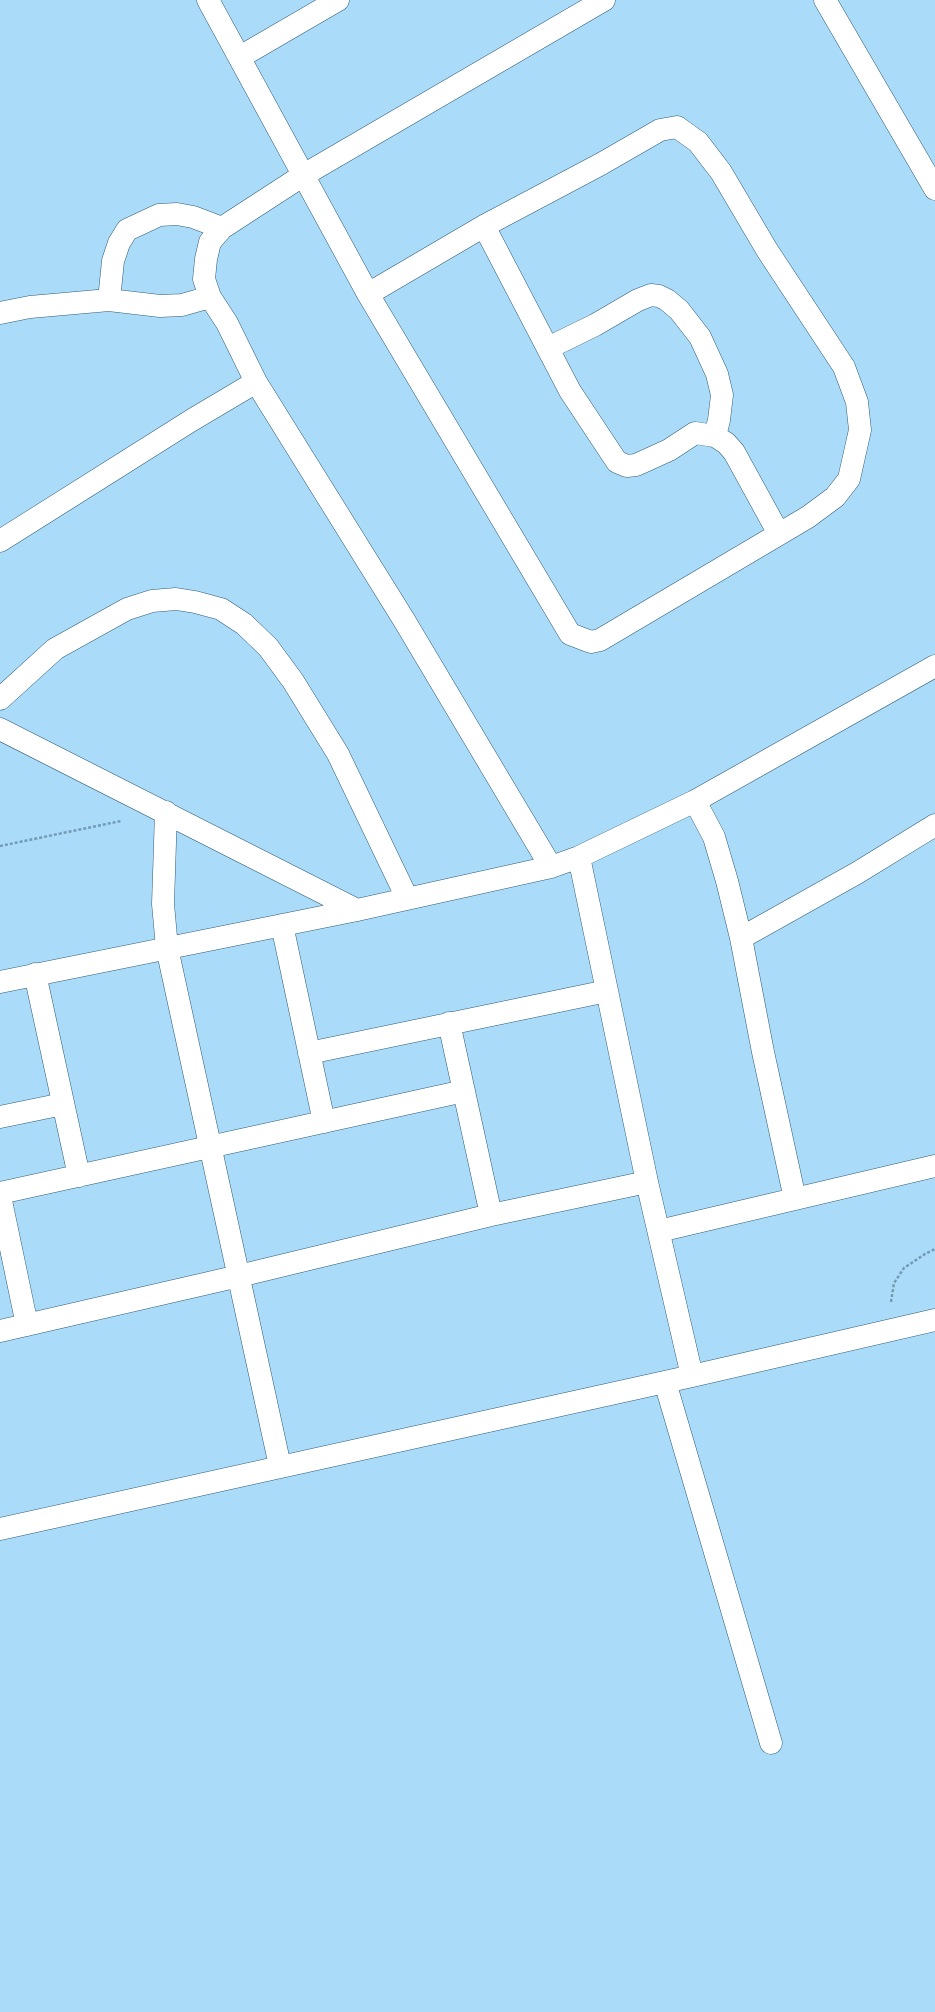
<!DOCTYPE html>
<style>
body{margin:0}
canvas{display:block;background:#aadbf9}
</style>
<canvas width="935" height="2012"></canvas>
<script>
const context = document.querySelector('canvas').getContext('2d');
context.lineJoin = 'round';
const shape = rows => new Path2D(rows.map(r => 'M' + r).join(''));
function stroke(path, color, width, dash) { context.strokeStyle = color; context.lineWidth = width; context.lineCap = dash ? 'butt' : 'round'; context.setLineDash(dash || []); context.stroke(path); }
const path = shape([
 [0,846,121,821],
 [891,1302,894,1283,904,1268,925,1254,935,1249]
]);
const minor = shape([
 [208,0,368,294],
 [825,0,935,189],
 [240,57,338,0],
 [677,127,698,142,721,172,767,250,844,367,857,402,860,430,849,479,835,497,808,517,600,640,591,642,570,634,368,294,484,226,601,164,660,130,677,127],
 [484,226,570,391,617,462,627,466,636,465,669,450,695,433,715,436,726,443,734,452,779,534],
 [109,300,113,261,119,243,127,230,159,215,177,214,193,217,222,228],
 [0,313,30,307,109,300,160,306,182,305,210,297],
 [548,348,595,325,638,300,651,295,659,296,667,300,679,310,700,337,717,374,722,395,719,420,715,436],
 [0,541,192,420,256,382],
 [0,699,55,649,127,609,152,601,176,599,195,602,221,609,244,624,268,647,293,681,338,754,407,898],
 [0,729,357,910],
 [695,801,714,837,727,881,741,938,763,1052,795,1199],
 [166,812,163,904,167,948,280,1466],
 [579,857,647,1182,692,1376],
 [551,867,404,620,256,382,227,323,210,297,204,279,206,259,210,242,222,228,302,176,604,0],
 [282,925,324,1122],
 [741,938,857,873,935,825],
 [35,974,79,1176],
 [0,982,357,910,551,867,579,857,695,801,935,666],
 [449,1023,491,1215],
 [309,1053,607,991],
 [0,1117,63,1104],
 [0,1193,464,1091],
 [0,1196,27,1325],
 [659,1231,935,1166],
 [0,1331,239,1276,491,1215,647,1182],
 [665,1382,771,1743],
 [0,1529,692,1376,935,1320]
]);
stroke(minor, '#2f5d77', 23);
stroke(path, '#749bb2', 2.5, [3, 2]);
stroke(minor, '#fff', 22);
</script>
